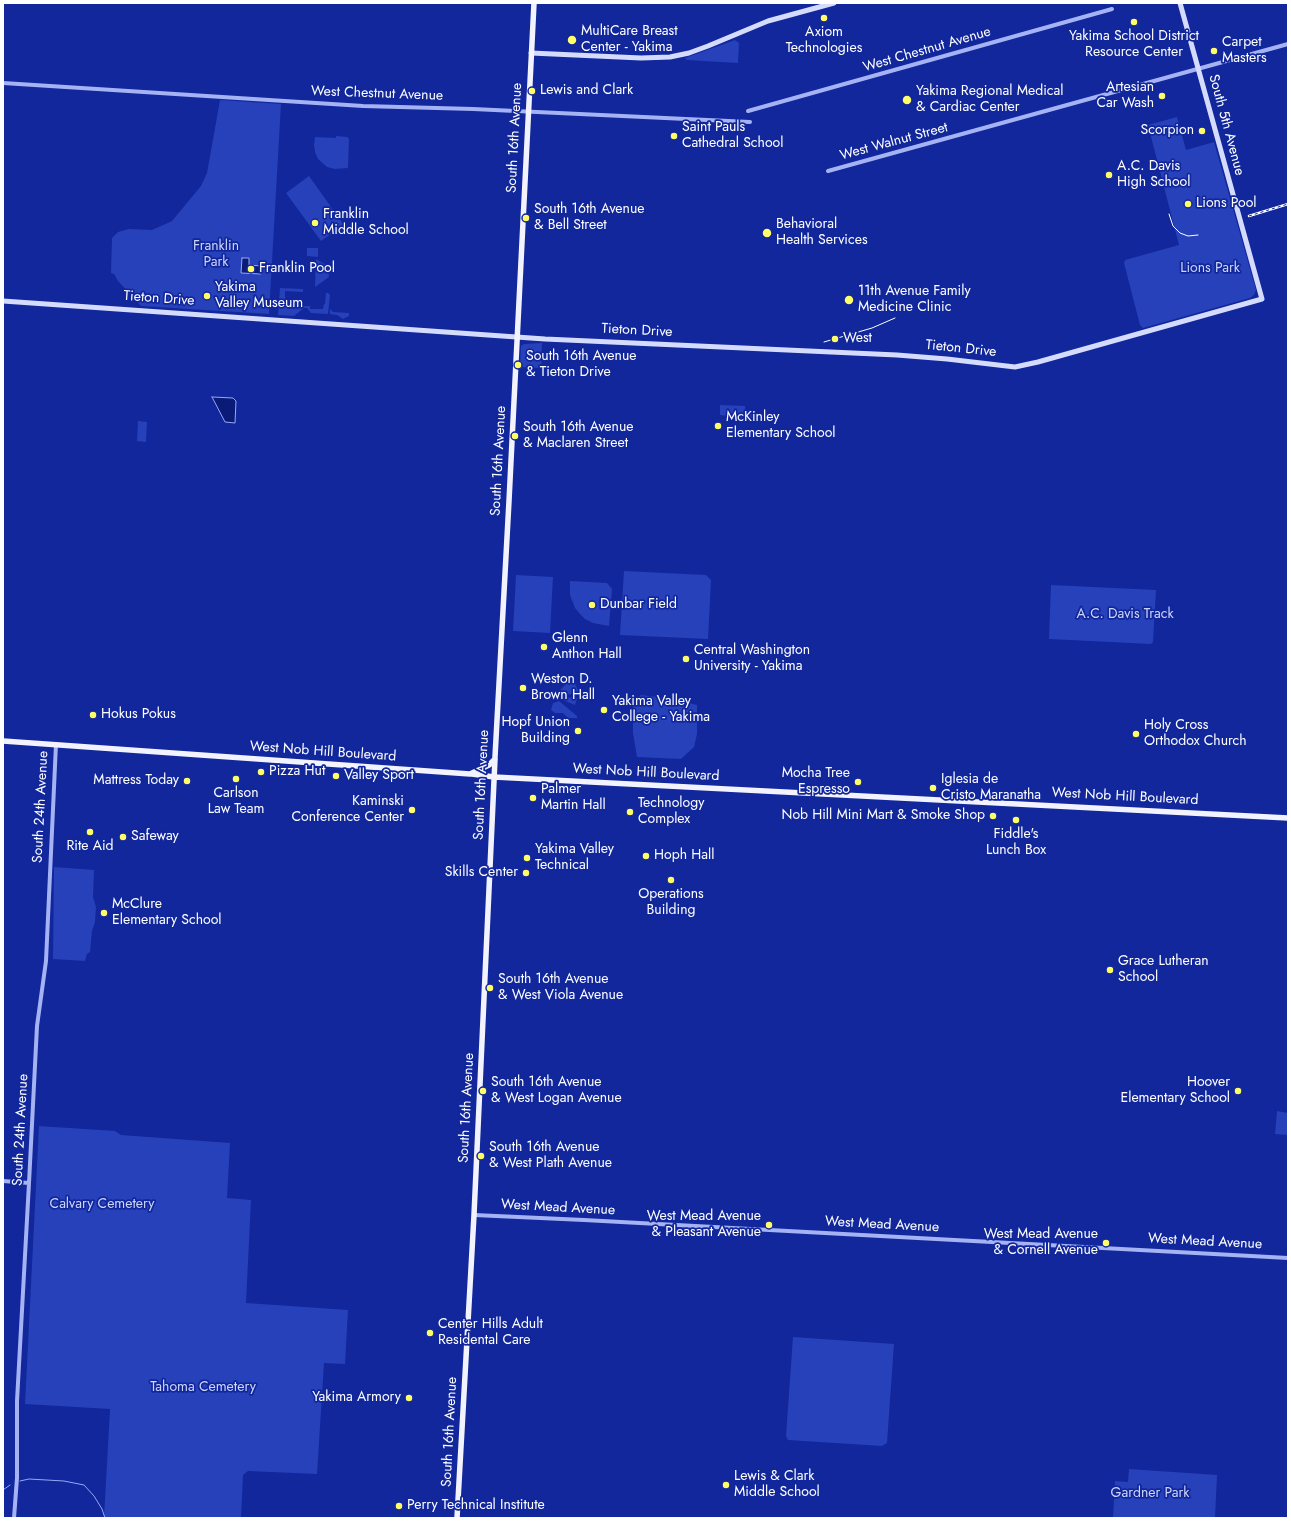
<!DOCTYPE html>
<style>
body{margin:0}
#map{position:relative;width:1291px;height:1521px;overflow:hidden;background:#11279b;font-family:Jost,sans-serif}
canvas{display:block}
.frame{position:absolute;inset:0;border:4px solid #fff;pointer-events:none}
</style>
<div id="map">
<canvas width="1291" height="1521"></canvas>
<div class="frame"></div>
</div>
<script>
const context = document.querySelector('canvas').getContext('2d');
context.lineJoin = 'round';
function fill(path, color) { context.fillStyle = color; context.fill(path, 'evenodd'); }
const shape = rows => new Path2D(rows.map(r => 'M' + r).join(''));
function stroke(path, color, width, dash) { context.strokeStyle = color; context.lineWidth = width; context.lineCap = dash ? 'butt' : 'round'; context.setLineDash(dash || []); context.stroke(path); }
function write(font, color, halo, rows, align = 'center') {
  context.font = font + ' Jost,sans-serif'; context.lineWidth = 3.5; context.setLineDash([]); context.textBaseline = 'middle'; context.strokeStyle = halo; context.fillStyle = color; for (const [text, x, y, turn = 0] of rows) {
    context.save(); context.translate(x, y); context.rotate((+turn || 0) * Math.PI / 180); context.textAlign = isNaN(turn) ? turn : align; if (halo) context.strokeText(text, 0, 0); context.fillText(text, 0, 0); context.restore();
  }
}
const green = shape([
 [735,40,739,43,738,63,687,60,685,58],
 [220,100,281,104,269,314,141,306,118,281,114,274,111,273,112,238,118,232,129,229,152,230,172,221,201,186,207,173],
 [1177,117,1186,150,1214,142,1256,290,1254,295,1250,298,1143,328,1140,325,1124,263,1125,260,1179,245,1148,125],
 [336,136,347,137,349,139,348,168,335,169,327,167,318,159,315,152,314,145,315,137,336,138],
 [309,176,344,225,321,241,286,193],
 [307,248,318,248,318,257,307,256],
 [316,259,328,266,329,277,315,287],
 [280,288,303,289,303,292,285,291,285,307,310,306,310,309,323,309,324,304,325,304,326,293,328,293,330,295,328,314,311,313,307,308,304,308,294,316,278,315],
 [330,309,333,312,349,313,349,316,343,319,337,315,330,314],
 [542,343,541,368,520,367,521,346,524,344],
 [720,405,745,406,745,410,755,410,754,420,743,419,743,421,737,421,733,417,720,415],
 [138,421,147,422,146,442,137,441],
 [624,571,706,575,711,580,708,639,620,635],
 [516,575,553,577,550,633,513,631],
 [570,581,607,583,612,589,609,626,593,623,585,619,580,614,575,608,570,595],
 [1051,585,1156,590,1153,642,1151,644,1049,639],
 [569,681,574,681,579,693,558,696,557,693],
 [641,695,674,699,697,705,697,734,694,747,681,759,637,757,633,733,633,702],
 [561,697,577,698,575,705,560,699],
 [559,701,577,716,577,718,568,718,563,713,555,713,551,710,553,703],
 [54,867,94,870,93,897,96,907,95,922,92,931,90,952,87,954,85,961,53,959],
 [1277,1111,1288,1113,1288,1135,1275,1134],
 [39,1126,115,1131,121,1135,230,1143,227,1198,251,1200,246,1303,348,1310,345,1364,324,1363,317,1474,248,1471,243,1475,241,1518,104,1518,110,1409,25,1404],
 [793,1337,894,1344,887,1443,882,1446,788,1440,786,1436],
 [1129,1469,1217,1475,1215,1518,1113,1518,1115,1481,1128,1482]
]);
const water = shape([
 [242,258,249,258,249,265,261,266,261,274,241,273,242,258],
 [212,397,233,398,236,401,235,423,225,422,212,397]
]);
const stream = shape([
 [20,1481,29,1479,64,1481,84,1485,94,1496,102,1509,105,1518],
 [3,1490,10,1485]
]);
const tertiary = shape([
 [3,83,363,106,473,109,750,122],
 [748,111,1112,9],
 [828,171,1288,44],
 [3,1181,29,1183],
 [474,1215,584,1220,1288,1258],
 [14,1518,17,1478,17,1401,29,1183,37,1026,46,961,56,744]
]);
const secondary = shape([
 [531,53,641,58,670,57,689,53,708,46,768,21,834,3],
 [3,301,545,339,897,355,947,359,1015,367,1038,362,1262,299,1180,3]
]);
const primary = shape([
 [3,741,470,774,489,765,495,759],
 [495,757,509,501,534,3],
 [472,774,494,777,1288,818],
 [457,1518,474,1215,495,759]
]);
const tram = shape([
 [1169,214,1173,226,1180,233,1188,236,1198,235],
 [824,342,872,328,895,318]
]);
const rail = shape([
 [1249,216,1288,204]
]);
const markers = [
 [824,18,4,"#fffd68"],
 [1134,22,4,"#fffd68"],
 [572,40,5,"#fffd68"],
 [1214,51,4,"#fffd68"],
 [532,91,4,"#fffd68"],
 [1162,96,4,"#fffd68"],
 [907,100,5,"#fffd68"],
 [1202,131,4,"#fffd68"],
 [674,136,4,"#fffd68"],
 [1109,175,4,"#fffd68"],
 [1188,204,4,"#fffd68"],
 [526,218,4,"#fffd68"],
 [315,223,4,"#fffd68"],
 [767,233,5,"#fffd68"],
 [251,269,4,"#fffd68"],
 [207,296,4,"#fffd68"],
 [849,300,5,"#fffd68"],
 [835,339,4,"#fffd68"],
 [518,365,4,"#fffd68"],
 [718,426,4,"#fffd68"],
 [515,436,4,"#fffd68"],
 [592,605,4,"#fffd68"],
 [544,647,4,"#fffd68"],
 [686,659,4,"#fffd68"],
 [523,688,4,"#fffd68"],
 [604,710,4,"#fffd68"],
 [93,715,4,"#fffd68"],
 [578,731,4,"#fffd68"],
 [1136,734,4,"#fffd68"],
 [261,772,4,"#fffd68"],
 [336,776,4,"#fffd68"],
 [236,779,4,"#fffd68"],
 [187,781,4,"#fffd68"],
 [858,782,4,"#fffd68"],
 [933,788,4,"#fffd68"],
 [533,798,4,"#fffd68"],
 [412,810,4,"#fffd68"],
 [630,812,4,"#fffd68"],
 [993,816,4,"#fffd68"],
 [1016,820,4,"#fffd68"],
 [90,832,4,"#fffd68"],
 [123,837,4,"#fffd68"],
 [646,856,4,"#fffd68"],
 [527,858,4,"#fffd68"],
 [526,873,4,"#fffd68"],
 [671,880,4,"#fffd68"],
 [104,913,4,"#fffd68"],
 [1110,970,4,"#fffd68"],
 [490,988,4,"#fffd68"],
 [483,1091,4,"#fffd68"],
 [1238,1091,4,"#fffd68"],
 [481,1156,4,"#fffd68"],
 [769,1225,4,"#fffd68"],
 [1106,1243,4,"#fffd68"],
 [430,1333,4,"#fffd68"],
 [409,1398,4,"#fffd68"],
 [726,1485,4,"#fffd68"],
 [399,1506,4,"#fffd68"]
];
const poiNames = [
 ["MultiCare Breast",581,32],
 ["Center - Yakima",581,48],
 ["Axiom",824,33,"center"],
 ["Technologies",824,49,"center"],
 ["Yakima School District",1134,37,"center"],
 ["Resource Center",1134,53,"center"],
 ["Carpet",1222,43],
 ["Masters",1222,59],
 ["Artesian",1154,88,"right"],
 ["Car Wash",1154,104,"right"],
 ["Lewis and Clark",540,91],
 ["Yakima Regional Medical",916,92],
 ["& Cardiac Center",916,108],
 ["Saint Pauls",682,128],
 ["Cathedral School",682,144],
 ["Scorpion",1194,131,"right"],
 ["A.C. Davis",1117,167],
 ["High School",1117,183],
 ["Lions Pool",1196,204],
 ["South 16th Avenue",534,210],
 ["& Bell Street",534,226],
 ["Franklin",323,215],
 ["Middle School",323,231],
 ["Behavioral",776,225],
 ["Health Services",776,241],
 ["Franklin Pool",259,269],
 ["Yakima",215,288],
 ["Valley Museum",215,304],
 ["11th Avenue Family",858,292],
 ["Medicine Clinic",858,308],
 ["West",843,339],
 ["South 16th Avenue",526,357],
 ["& Tieton Drive",526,373],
 ["McKinley",726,418],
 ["Elementary School",726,434],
 ["South 16th Avenue",523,428],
 ["& Maclaren Street",523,444],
 ["Dunbar Field",600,605],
 ["Glenn",552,639],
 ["Anthon Hall",552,655],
 ["Central Washington",694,651],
 ["University - Yakima",694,667],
 ["Weston D.",531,680],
 ["Brown Hall",531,696],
 ["Yakima Valley",612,702],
 ["College - Yakima",612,718],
 ["Hokus Pokus",101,715],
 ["Hopf Union",570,723,"right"],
 ["Building",570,739,"right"],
 ["Holy Cross",1144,726],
 ["Orthodox Church",1144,742],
 ["Pizza Hut",269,772],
 ["Mocha Tree",850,774,"right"],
 ["Espresso",850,790,"right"],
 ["Valley Sport",344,776],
 ["Iglesia de",941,780],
 ["Cristo Maranatha",941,796],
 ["Mattress Today",179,781,"right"],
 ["Palmer",541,790],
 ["Martin Hall",541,806],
 ["Carlson",236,794,"center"],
 ["Law Team",236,810,"center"],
 ["Kaminski",404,802,"right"],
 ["Conference Center",404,818,"right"],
 ["Technology",638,804],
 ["Complex",638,820],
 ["Nob Hill Mini Mart & Smoke Shop",985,816,"right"],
 ["Fiddle's",1016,835,"center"],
 ["Lunch Box",1016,851,"center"],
 ["Safeway",131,837],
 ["Rite Aid",90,847,"center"],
 ["Yakima Valley",535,850],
 ["Technical",535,866],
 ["Hoph Hall",654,856],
 ["Skills Center",518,873,"right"],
 ["Operations",671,895,"center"],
 ["Building",671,911,"center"],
 ["McClure",112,905],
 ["Elementary School",112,921],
 ["Grace Lutheran",1118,962],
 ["School",1118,978],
 ["South 16th Avenue",498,980],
 ["& West Viola Avenue",498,996],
 ["South 16th Avenue",491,1083],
 ["& West Logan Avenue",491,1099],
 ["Hoover",1230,1083,"right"],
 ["Elementary School",1230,1099,"right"],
 ["South 16th Avenue",489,1148],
 ["& West Plath Avenue",489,1164],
 ["West Mead Avenue",761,1217,"right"],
 ["& Pleasant Avenue",761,1233,"right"],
 ["West Mead Avenue",1098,1235,"right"],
 ["& Cornell Avenue",1098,1251,"right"],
 ["Center Hills Adult",438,1325],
 ["Residental Care",438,1341],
 ["Yakima Armory",401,1398,"right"],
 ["Lewis & Clark",734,1477],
 ["Middle School",734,1493],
 ["Perry Technical Institute",407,1506]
];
const streetNames = [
 ["West Chestnut Avenue",927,50,-16],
 ["West Chestnut Avenue",377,94,2],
 ["South 5th Avenue",1226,125,75],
 ["South 16th Avenue",515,138,-87],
 ["West Walnut Street",894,142,-15],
 ["Tieton Drive",159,299,4],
 ["Tieton Drive",637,331,3],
 ["Tieton Drive",961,349,6],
 ["South 16th Avenue",499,461,-87],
 ["West Nob Hill Boulevard",323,752,4],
 ["West Nob Hill Boulevard",646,773,3],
 ["South 16th Avenue",482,785,-87],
 ["West Nob Hill Boulevard",1125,797,3],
 ["South 24th Avenue",41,807,-87],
 ["South 16th Avenue",467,1108,-87],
 ["South 24th Avenue",21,1130,-87],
 ["West Mead Avenue",558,1208,3],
 ["West Mead Avenue",882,1225,3],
 ["West Mead Avenue",1205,1242,3],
 ["South 16th Avenue",450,1432,-87]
];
const parkNames = [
 ["Franklin",216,247],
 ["Park",216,263],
 ["Lions Park",1210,269],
 ["A.C. Davis Track",1125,615],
 ["Calvary Cemetery",102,1205],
 ["Tahoma Cemetery",203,1388],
 ["Gardner Park",1150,1494]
];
fill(green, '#2741bb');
fill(water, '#0a1b77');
stroke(water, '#96a9f8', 1);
stroke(stream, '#96a9f8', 1);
stroke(tertiary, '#a5b3f4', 4);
stroke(secondary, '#d5dbfd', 5);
stroke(primary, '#f2f3ff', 5.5);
stroke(tram, '#fff', 1);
stroke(rail, '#fff', 2.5);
stroke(rail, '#11279b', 1, [3]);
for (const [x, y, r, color] of markers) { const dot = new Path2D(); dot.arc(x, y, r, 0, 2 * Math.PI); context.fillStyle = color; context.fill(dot); stroke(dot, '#11279b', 1.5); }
write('14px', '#fff', '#11279b', poiNames, 'left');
write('14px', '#fff', '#11279b', streetNames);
write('14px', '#cdd6fe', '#11279b', parkNames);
</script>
